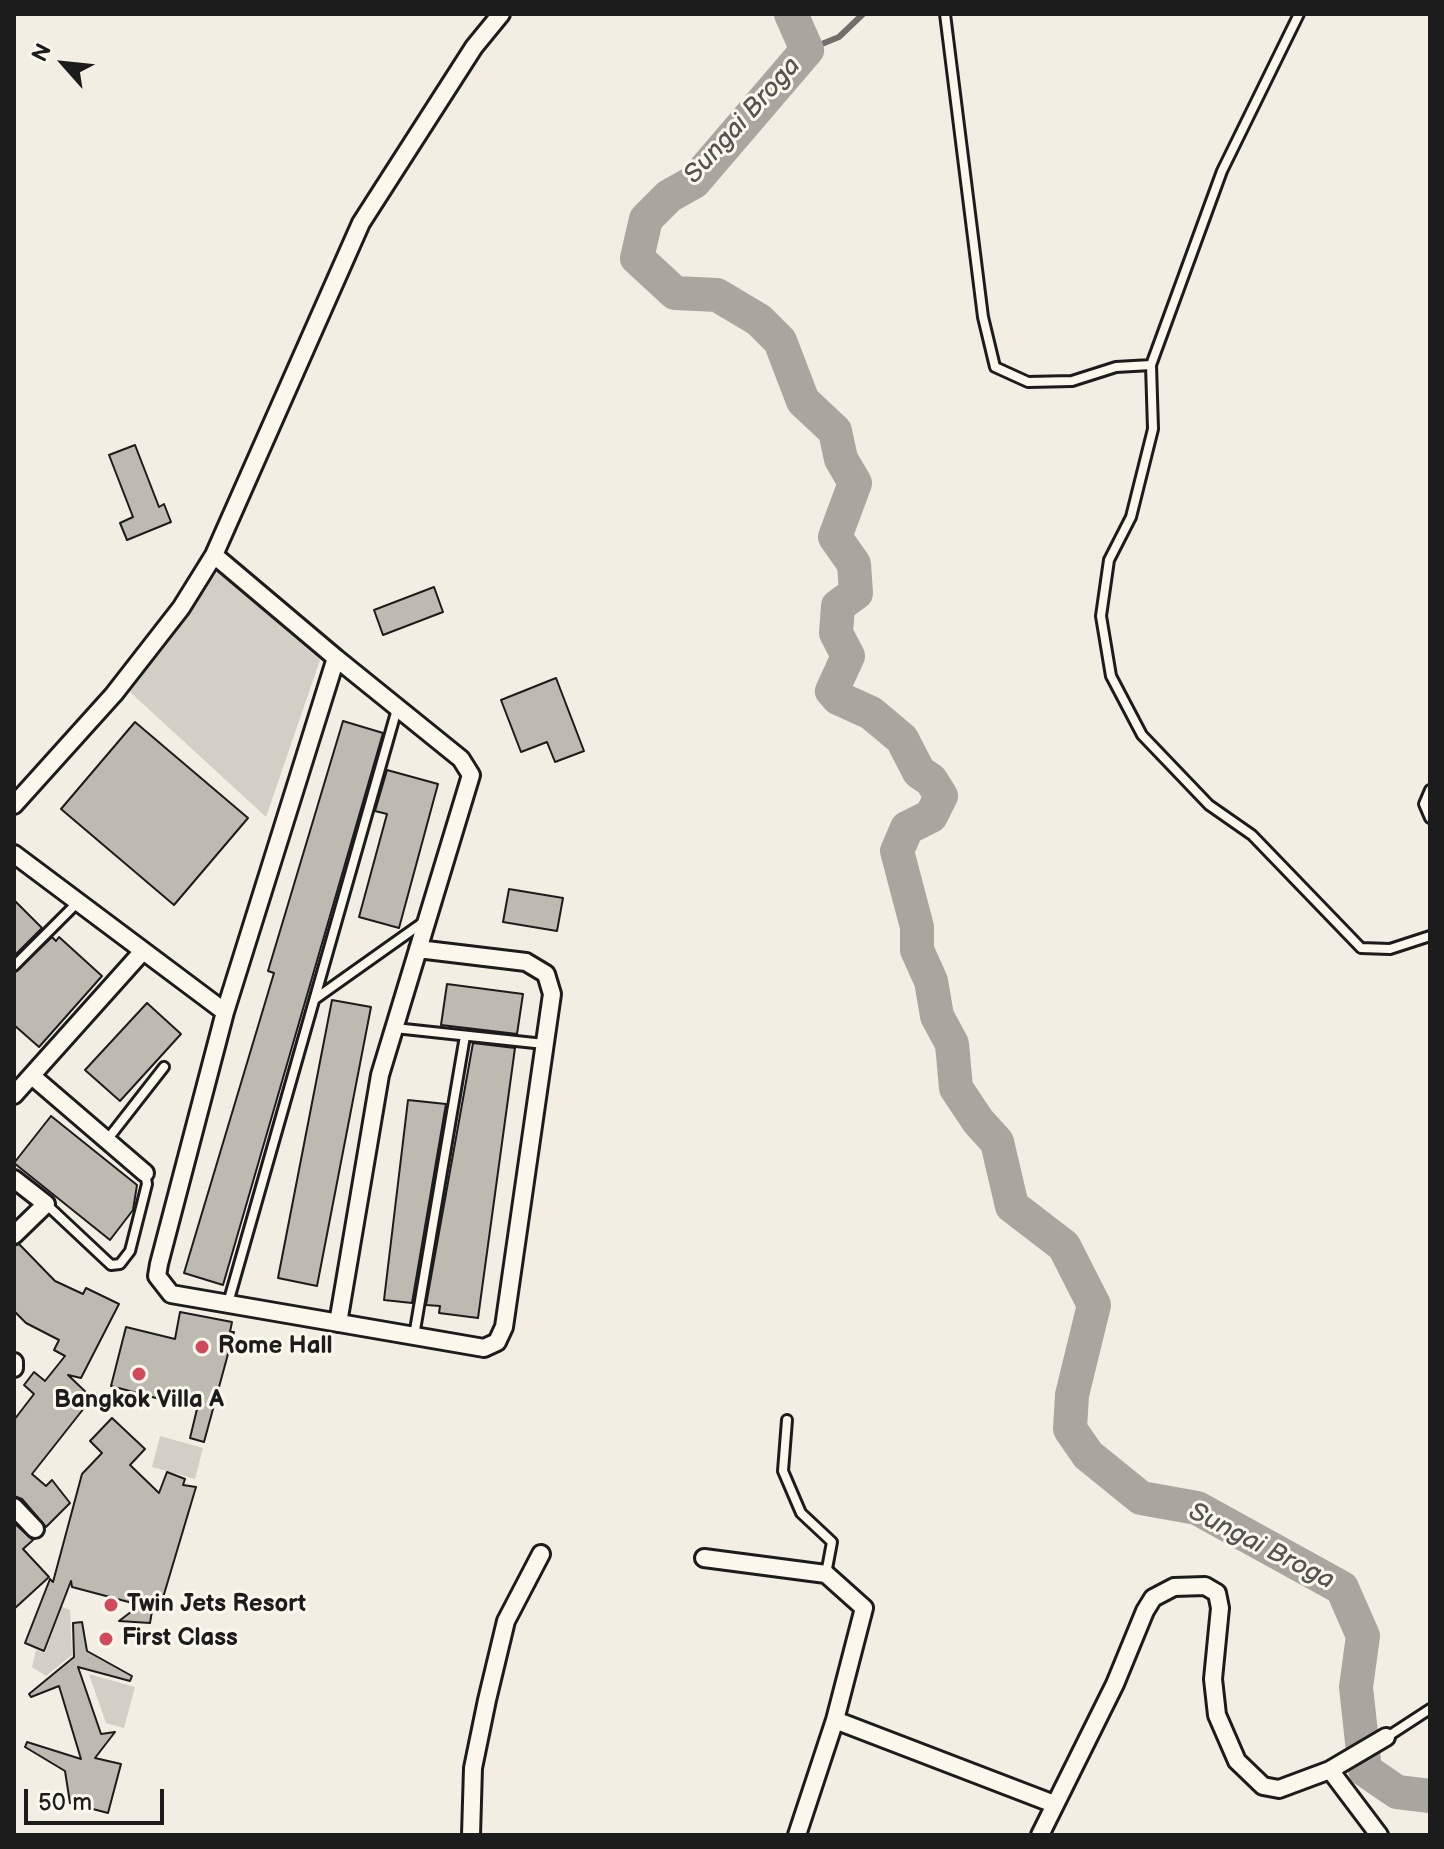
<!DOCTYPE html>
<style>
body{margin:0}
#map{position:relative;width:1444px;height:1849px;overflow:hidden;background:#f2eee4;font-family:"Balsamiq Sans",sans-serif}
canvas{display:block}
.frame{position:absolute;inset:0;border:16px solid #1c1c1c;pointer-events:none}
.north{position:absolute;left:24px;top:24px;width:80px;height:80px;-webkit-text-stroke:6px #fbf7ec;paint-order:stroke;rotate:297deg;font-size:22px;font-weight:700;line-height:32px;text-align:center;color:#1c1c1c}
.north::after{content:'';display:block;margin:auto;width:28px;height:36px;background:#1c1c1c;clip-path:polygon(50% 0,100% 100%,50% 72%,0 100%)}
.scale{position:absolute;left:24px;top:1789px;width:140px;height:36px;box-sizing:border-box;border:4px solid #1c1c1c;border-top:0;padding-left:10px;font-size:24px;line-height:28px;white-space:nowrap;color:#1c1c1c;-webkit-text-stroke:6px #fbf7ec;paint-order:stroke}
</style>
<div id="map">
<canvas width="1444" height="1849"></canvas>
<div class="frame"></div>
<div class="north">N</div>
<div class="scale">50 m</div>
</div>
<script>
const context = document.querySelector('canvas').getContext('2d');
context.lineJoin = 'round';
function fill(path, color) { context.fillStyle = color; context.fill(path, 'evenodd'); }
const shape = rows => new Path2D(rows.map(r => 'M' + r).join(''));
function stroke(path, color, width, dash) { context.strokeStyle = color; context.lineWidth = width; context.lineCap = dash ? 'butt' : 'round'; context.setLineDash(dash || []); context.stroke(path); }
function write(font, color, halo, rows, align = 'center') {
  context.font = font + ' "Balsamiq Sans",sans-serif'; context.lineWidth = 6; context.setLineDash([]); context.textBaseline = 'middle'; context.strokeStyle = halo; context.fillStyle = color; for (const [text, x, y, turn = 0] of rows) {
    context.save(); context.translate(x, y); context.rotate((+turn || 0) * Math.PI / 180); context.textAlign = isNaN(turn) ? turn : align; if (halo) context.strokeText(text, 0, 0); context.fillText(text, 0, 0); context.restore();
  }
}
const green = shape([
 [218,571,320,660,266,817,130,692],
 [160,1436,203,1448,195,1479,152,1467],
 [62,1607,70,1610,72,1655,46,1676,32,1667,36,1650,45,1653],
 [89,1674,135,1687,124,1728,106,1723]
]);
const stream = shape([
 [807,50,839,37,863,14]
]);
const river = shape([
 [791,14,807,50,694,182,669,196,646,219,637,258,675,293,717,295,759,320,780,341,803,401,835,431,841,459,855,483,835,537,854,564,856,593,838,606,836,633,848,656,832,691,838,698,871,713,902,739,919,772,931,780,941,796,931,816,907,828,897,851,917,927,917,950,931,981,937,1016,952,1044,956,1088,978,1121,997,1142,1012,1206,1064,1246,1094,1305,1072,1395,1070,1429,1088,1455,1141,1498,1197,1508,1342,1588,1363,1636,1356,1687,1365,1770,1397,1792,1430,1796]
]);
const building = shape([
 [135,445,159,507,164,504,171,522,127,540,120,523,133,517,109,455,135,445],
 [434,587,443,612,383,635,374,610,434,587],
 [556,678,584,751,555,762,547,742,521,752,501,700,556,678],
 [343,721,383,733,223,1285,184,1273,274,973,268,971,343,721],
 [135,722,248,818,174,905,61,809,135,722],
 [387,770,438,784,399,928,359,917,387,814,375,811,387,770],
 [509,889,563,898,557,931,503,922,509,889],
 [14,900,42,928,14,956,14,900],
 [52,937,56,941,59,937,102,976,39,1047,14,1025,14,973,52,937],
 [447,984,523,994,517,1034,441,1025,447,984],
 [332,1000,371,1007,317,1286,278,1278,332,1000],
 [147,1003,181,1034,120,1101,85,1070,147,1003],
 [473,1043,515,1048,478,1318,439,1313,440,1306,426,1305,473,1043],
 [408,1100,446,1104,412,1303,384,1300,408,1100],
 [51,1116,137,1185,133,1210,110,1240,14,1163,51,1116],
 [19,1244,55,1281,83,1294,86,1288,119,1304,81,1378,68,1375,92,1398,32,1474,46,1486,52,1480,70,1503,46,1527,22,1499,14,1496,14,1420,34,1394,24,1385,34,1372,45,1381,65,1356,54,1350,59,1340,26,1323,14,1311,14,1246,19,1244],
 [180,1312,232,1322,230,1332,234,1332,204,1442,190,1438,197,1409,190,1407,193,1399,186,1406,111,1386,126,1327,175,1339,180,1312],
 [112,1418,145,1449,130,1465,159,1493,167,1472,185,1479,183,1485,196,1487,162,1601,154,1599,150,1623,119,1621,140,1605,72,1587,71,1581,44,1651,25,1643,50,1579,53,1582,82,1474,102,1453,90,1441,112,1418],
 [14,1523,33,1540,23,1549,49,1577,14,1609,14,1523],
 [82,1622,87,1651,132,1676,130,1681,78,1667,101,1734,115,1732,95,1758,121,1764,108,1813,70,1803,65,1771,25,1747,27,1742,81,1759,59,1686,31,1697,29,1694,74,1657,73,1623,82,1622]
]);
const lane = shape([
 [945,14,983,317,995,367,1028,382,1072,381,1116,367,1151,365],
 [1299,14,1222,171,1151,365,1153,429,1131,517,1109,560,1101,616,1111,676,1142,735,1209,805,1252,835,1361,948,1390,949,1430,936],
 [1430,790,1424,804,1430,818],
 [14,966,78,902],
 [315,999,425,921],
 [395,1028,544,1044],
 [107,1140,164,1067],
 [46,1204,111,1265,120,1264,130,1251,147,1184,145,1173],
 [228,1303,397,709],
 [414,1336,465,1036],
 [787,1420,783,1471,801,1513,832,1542,826,1574],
 [1387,1737,1430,1709]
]);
const street = shape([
 [214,555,336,658,225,1012,159,1264,157,1276,171,1294,484,1348,497,1342,504,1327,552,994,546,974,526,962,418,949],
 [336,658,461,759,471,775,380,1075,338,1323],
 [14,805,114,694,181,608,214,555,361,223,474,47,501,14],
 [14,854,225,1012],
 [32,1076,145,1173],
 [14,1095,143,951],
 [14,1179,46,1204,14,1235],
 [14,1362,14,1368],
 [14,1507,35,1529],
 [704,1558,826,1574,864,1608,835,1720,797,1835],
 [835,1720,1054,1804],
 [1330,1770,1379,1835],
 [471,1835,473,1768,487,1700,506,1621,541,1554],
 [1040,1835,1115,1684,1145,1611,1153,1598,1174,1587,1205,1586,1217,1593,1220,1608,1213,1679,1217,1715,1237,1761,1263,1786,1279,1789,1330,1770,1386,1737]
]);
const markers = [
 [202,1347,8,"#d1495b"],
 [139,1374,8,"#d1495b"],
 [111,1605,8,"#d1495b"],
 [106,1639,8,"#d1495b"]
];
const poiNames = [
 ["Rome Hall",218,1347],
 ["Bangkok Villa A",139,1401,"center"],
 ["Twin Jets Resort",127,1605],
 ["First Class",122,1639]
];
const waterNames = [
 ["Sungai Broga",743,121,-48],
 ["Sungai Broga",1261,1547,27]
];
fill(green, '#d2cfc6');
stroke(stream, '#716f6b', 6);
stroke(river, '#a9a6a0', 34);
fill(building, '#bdbab1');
stroke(building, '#1c1c1c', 2);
stroke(lane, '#1c1c1c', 14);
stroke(street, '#1c1c1c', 22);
stroke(lane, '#fbf7ec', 8);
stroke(street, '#fbf7ec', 16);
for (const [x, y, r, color] of markers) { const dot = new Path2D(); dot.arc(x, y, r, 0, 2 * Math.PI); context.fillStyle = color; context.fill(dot); stroke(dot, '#fbf7ec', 3); }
write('bold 24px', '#1c1c1c', '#fbf7ec', poiNames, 'left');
write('italic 26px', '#545351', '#fbf7ec', waterNames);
</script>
